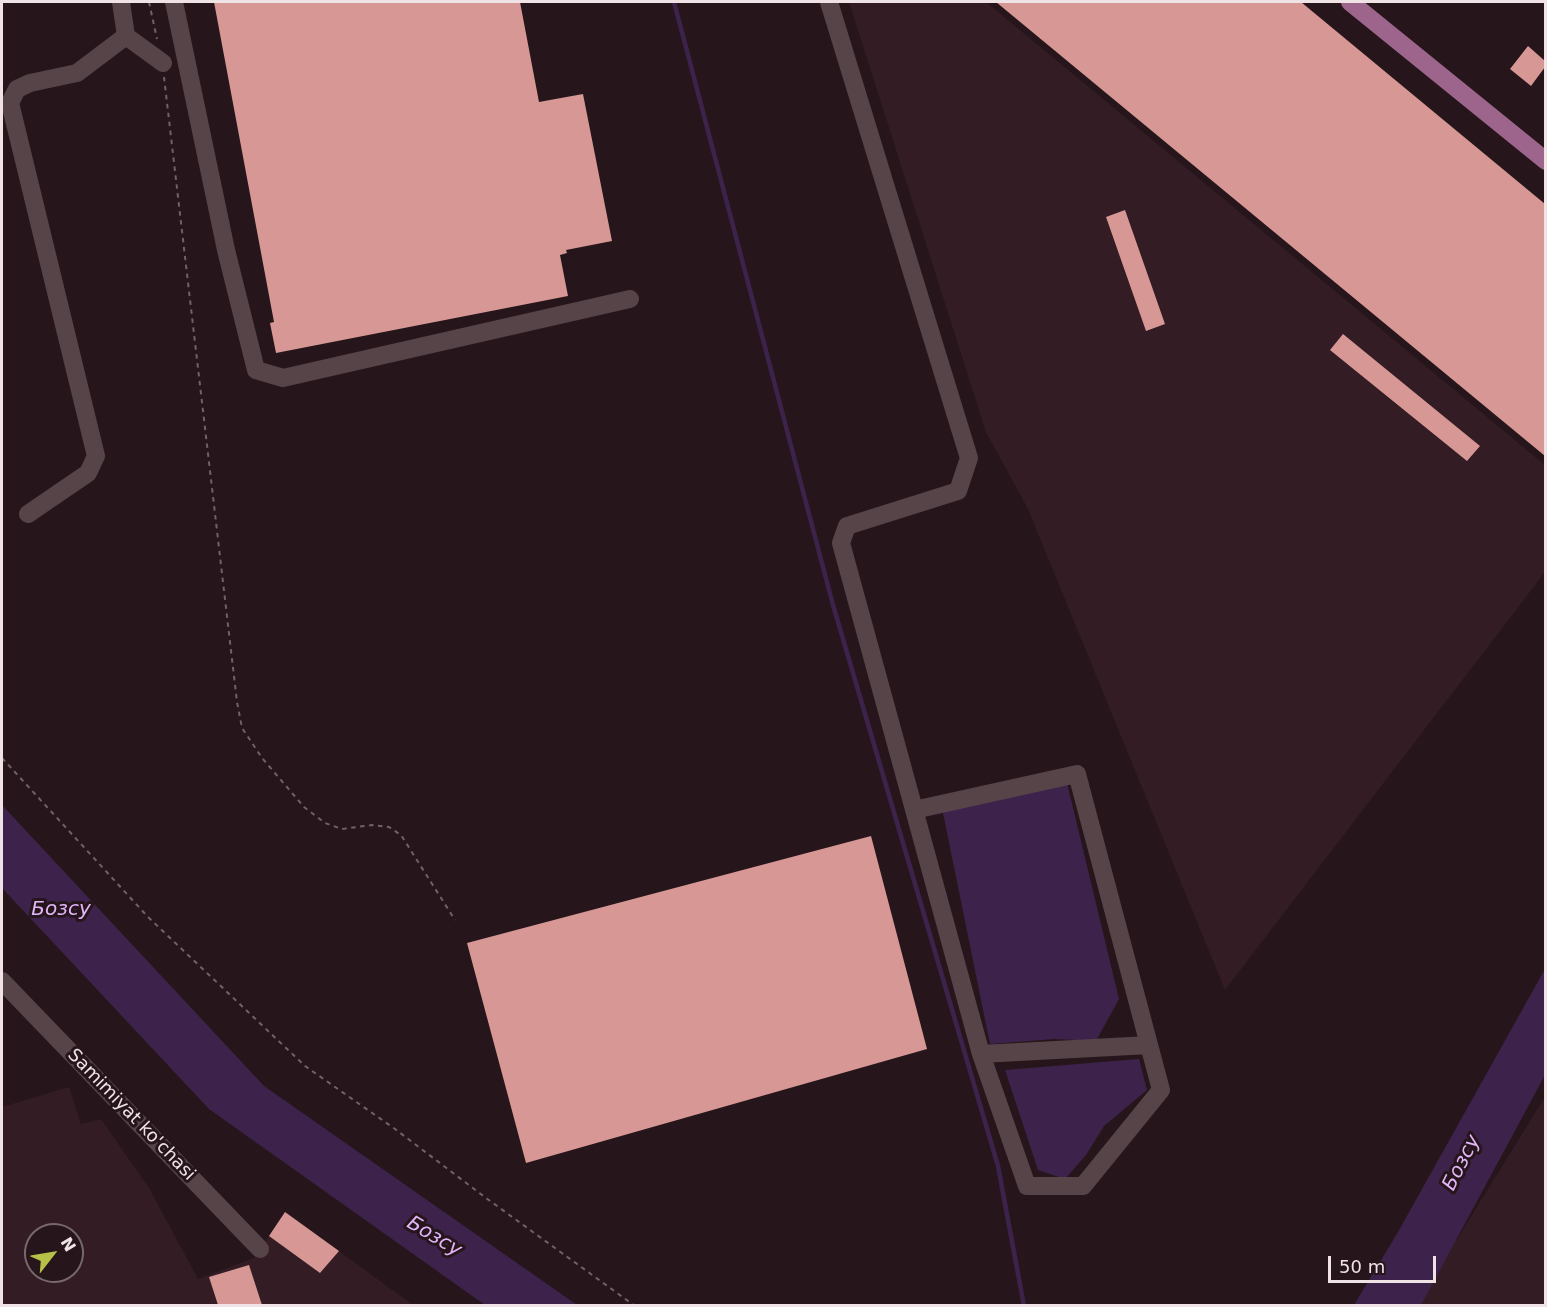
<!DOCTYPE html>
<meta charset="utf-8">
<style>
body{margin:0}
#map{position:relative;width:1547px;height:1307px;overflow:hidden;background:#26161b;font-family:"DejaVu Sans",sans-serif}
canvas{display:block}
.frame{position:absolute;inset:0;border:3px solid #efe3e6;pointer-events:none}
.north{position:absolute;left:24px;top:1223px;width:60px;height:60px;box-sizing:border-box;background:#26161b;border:2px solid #76686c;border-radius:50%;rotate:59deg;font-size:16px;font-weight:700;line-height:24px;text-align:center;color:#efe3e6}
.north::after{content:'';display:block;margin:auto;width:21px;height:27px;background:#b8c147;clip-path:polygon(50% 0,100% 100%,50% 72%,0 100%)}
.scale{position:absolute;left:1328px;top:1256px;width:108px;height:27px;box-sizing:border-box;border:3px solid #efe3e6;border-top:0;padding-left:8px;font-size:18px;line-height:21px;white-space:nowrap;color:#efe3e6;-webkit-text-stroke:4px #26161b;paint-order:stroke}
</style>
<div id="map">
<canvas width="1547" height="1307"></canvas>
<div class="frame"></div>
<div class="north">N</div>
<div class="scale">50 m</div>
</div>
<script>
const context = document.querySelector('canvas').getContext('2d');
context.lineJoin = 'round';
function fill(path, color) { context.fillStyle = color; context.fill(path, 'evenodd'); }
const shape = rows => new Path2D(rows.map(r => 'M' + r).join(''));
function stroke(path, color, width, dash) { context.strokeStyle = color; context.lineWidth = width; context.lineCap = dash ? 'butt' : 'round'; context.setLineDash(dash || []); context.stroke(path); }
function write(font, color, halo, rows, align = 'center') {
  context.font = font + ' "DejaVu Sans",sans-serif'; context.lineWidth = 6; context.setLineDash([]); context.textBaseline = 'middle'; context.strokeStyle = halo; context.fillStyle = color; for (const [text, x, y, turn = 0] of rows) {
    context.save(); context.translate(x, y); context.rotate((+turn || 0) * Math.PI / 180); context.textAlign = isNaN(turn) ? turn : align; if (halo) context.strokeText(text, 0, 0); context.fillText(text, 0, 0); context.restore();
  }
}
const built = shape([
 [849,2,986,2,1545,465,1545,572,1225,990,1028,509,986,432],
 [69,1087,81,1124,101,1119,149,1188,198,1279,254,1258,285,1212,413,1305,2,1306,2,1107],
 [36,1235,72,1235,72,1271,36,1271],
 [1545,1097,1545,1305,1410,1306,1457,1239]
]);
const water = shape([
 [1067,783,1119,999,1096,1041,1054,1039,990,1044,942,808],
 [2,805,264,1086,577,1305,485,1305,209,1109,2,888],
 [1545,969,1545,1075,1421,1305,1354,1305,1398,1232],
 [1139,1059,1147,1090,1104,1126,1086,1155,1065,1179,1038,1170,1005,1070]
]);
const stream = shape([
 [674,2,833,605,998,1166,1024,1306]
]);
const building = shape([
 [214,2,520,2,539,102,583,94,612,241,566,250,567,253,560,255,568,296,276,353,270,323,274,322],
 [996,2,1301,2,1545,204,1545,456],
 [1528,46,1545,61,1545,67,1531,86,1510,69],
 [1125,210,1165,324,1146,331,1106,217],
 [1343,334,1480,446,1467,461,1330,350],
 [871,836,927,1049,526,1163,467,943],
 [285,1212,339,1251,320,1273,269,1236],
 [249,1265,262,1305,218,1305,209,1277]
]);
const path = shape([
 [149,2,157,39],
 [164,77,237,702,242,728,262,758,304,807,325,823,342,829,372,825,389,827,401,835,455,920],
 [2,758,148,917,305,1066,395,1129,486,1198,635,1306]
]);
const minor = shape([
 [121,2,126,36,163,63],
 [174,2,226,250,256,370,283,378,630,299],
 [829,2,969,458,958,491,847,526,841,543,981,1054,1027,1186,1083,1186,1161,1090,1077,774,914,810],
 [28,514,88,473,96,456,10,103,17,89,30,83,77,73,126,36],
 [2,981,260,1249],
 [981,1054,1149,1045]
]);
const major = shape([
 [1350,2,1546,161]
]);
const streetNames = [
 ["Samimiyat ko'chasi",131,1115,46]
];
const waterNames = [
 ["Бозсу",61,910],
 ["Бозсу",1462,1163,-63],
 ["Бозсу",434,1237,31]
];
fill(built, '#331c24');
fill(water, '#3d234b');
stroke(stream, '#3d234b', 4.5);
fill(building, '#d79895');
stroke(path, '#706266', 2, [4.5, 4.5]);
stroke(minor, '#564449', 18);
stroke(major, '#9d658c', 18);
write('18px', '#efe3e6', '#26161b', streetNames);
write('italic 20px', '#e2b5fa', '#26161b', waterNames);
</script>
